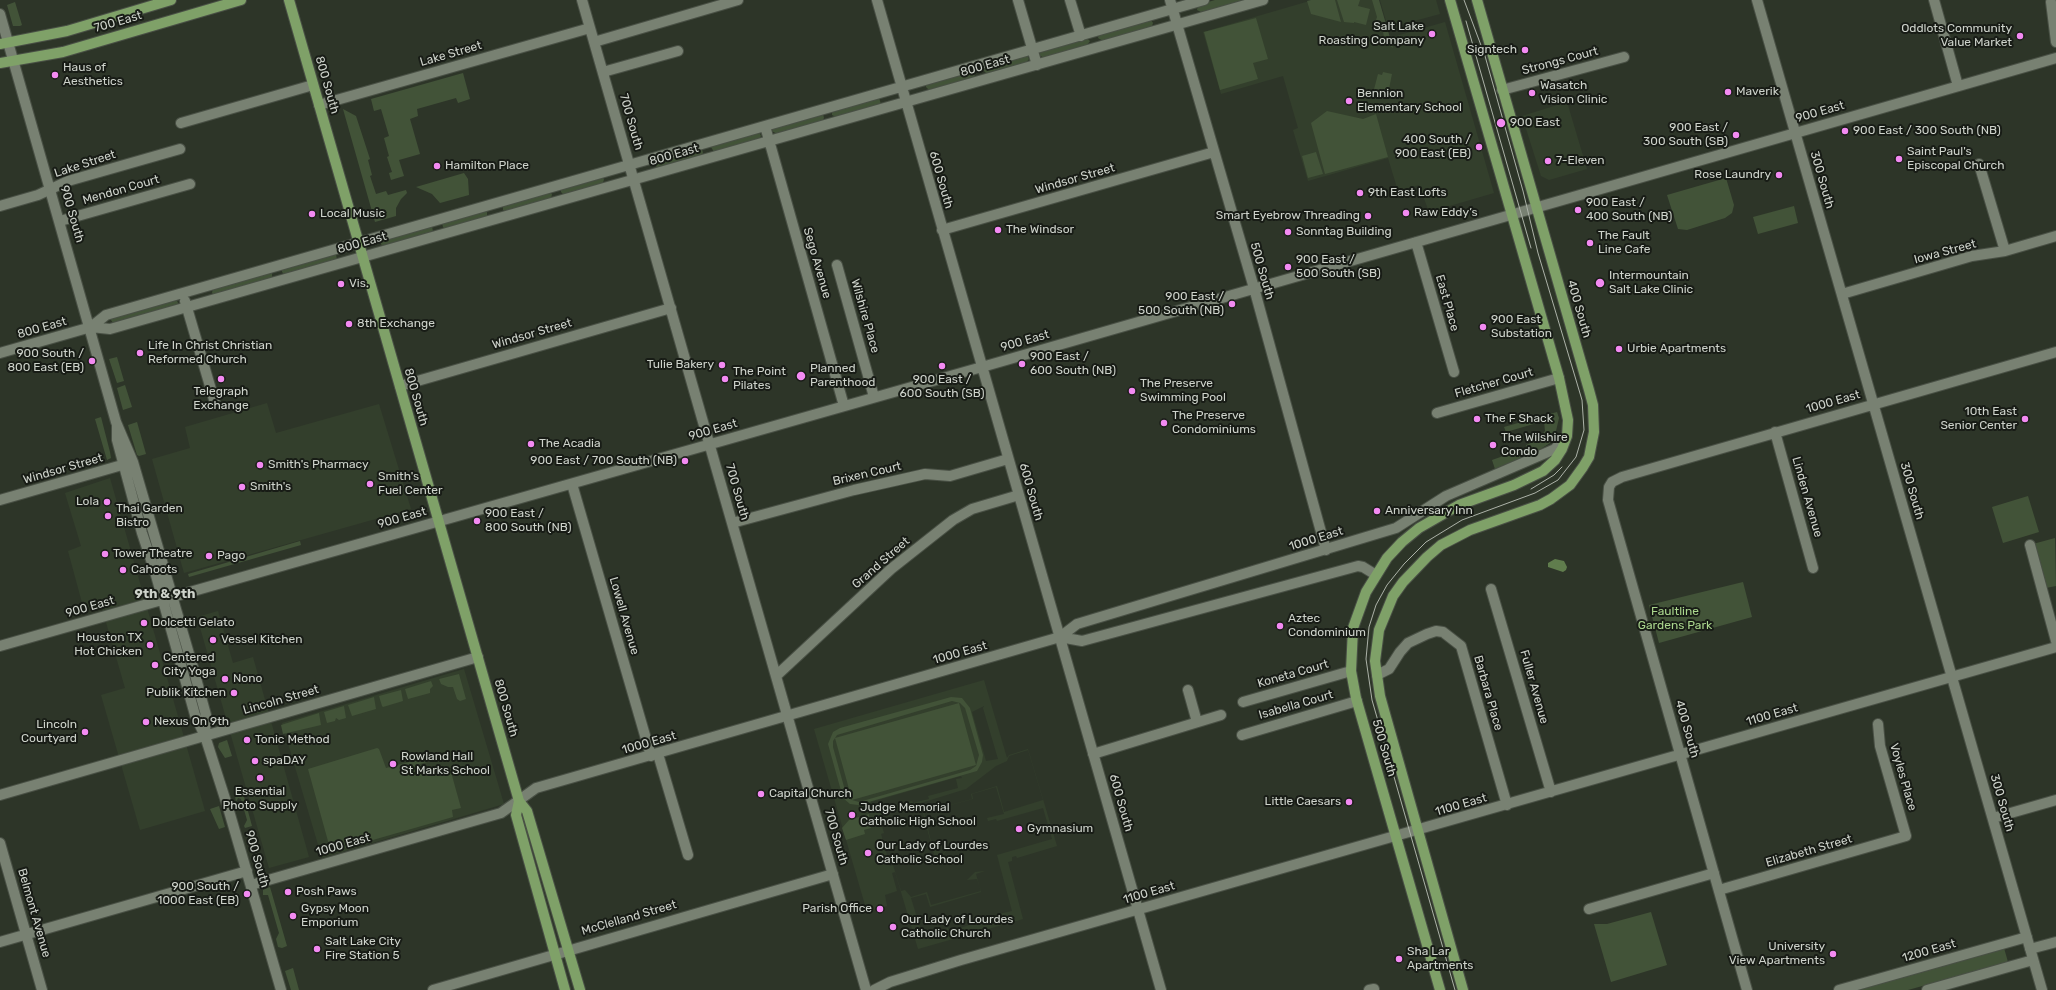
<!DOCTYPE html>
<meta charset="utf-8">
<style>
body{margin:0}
canvas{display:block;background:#2d3528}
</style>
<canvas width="2056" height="990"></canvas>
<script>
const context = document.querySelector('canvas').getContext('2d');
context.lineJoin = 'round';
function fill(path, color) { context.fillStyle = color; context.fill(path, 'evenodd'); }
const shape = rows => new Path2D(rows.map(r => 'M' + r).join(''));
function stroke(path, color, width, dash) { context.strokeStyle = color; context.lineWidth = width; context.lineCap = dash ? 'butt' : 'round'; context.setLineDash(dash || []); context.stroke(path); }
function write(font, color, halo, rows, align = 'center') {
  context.font = font + ' Rubik,sans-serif'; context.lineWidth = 4; context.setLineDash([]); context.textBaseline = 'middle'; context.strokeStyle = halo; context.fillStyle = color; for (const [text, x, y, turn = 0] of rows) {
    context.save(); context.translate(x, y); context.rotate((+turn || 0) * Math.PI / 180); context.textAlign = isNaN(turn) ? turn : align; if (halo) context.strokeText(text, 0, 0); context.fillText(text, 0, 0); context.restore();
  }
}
const built = shape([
 [1313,0,1378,0,1389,38,1445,22,1494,193,1429,212,1419,185,1398,191,1388,158,1308,181,1293,130,1298,128,1283,76,1221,94,1203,32],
 [1380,0,1436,0,1440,14,1388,28],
 [1567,102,1587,169,1549,180,1541,176,1522,116],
 [267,403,276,433,379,404,411,509,184,573,152,459,190,448,185,427],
 [110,478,205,811,140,830,101,695,125,688,101,605,84,610,68,551,81,546,65,493],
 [218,611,233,663,253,657,309,857,269,868,197,617],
 [464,669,504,804,322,858,282,723],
 [984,680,1007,758,1009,755,1028,749,1057,846,1017,858,1016,856,1012,857,1012,861,1008,862,1023,919,918,949,895,872,892,873,897,891,885,895,887,906,867,912,814,729],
 [984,706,983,708,998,759,986,761,972,712],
 [1028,750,1043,800,1004,812,997,786,971,794,972,799,923,812,923,813,933,851,935,857,934,857,938,861,952,844,937,860,936,857,941,852,939,850,933,850,924,812,973,799,972,794,996,787,1004,814,987,818,988,821,996,819,997,821,1043,808,1052,839,997,855,1012,911,986,917,988,923,982,925,981,921,949,932,948,928,923,937,911,898,926,894,930,907,981,892,976,874,985,871,975,872,967,880,977,879,981,891,931,905,927,892,911,897,905,890,901,891,893,865,890,866,881,834,884,833,879,816,966,789,996,766,1007,761,1009,756],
 [961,776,962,778,956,779,958,788,928,796,929,799,913,803,912,801,876,811,871,802]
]);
const green = shape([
 [1215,0,1244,0,1201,12,1197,10,1198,5],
 [1311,0,1335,0,1341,22,1311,14,1307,1],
 [1337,0,1360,0,1358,6,1370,9,1366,25,1354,22,1354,23,1344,22],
 [1372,0,1379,0,1393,48,1385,42,1383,32,1373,29,1377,17],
 [15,2,22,25,20,26,13,26,7,5],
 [1256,18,1268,59,1253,63,1258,79,1220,90,1204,32],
 [1151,20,1153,23,1152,26,1103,41,1098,38,1099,34],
 [1086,38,1090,41,1087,45,1044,58,1039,55,1039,52],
 [1027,55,1029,59,1026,63,987,74,983,70,983,68],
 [973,70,975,75,973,78,930,91,926,87,926,84],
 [1383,72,1392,74,1388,94,1384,97,1376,94,1375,97,1372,97,1378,74,1382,75],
 [463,73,470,99,458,103,456,98,417,109,418,116,410,119,420,154,399,160,404,176,391,180,389,173,392,172,387,157,389,156,384,138,389,136,381,109,374,111,371,99],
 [879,98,881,104,836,117,832,115,832,111],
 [343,109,356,116,370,159,368,160,372,175,370,176,376,194,386,191,388,195,406,190,407,193,401,199,396,208,396,216,375,222],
 [1327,111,1363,119,1376,114,1388,157,1325,174,1311,123],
 [823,114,824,118,822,121,777,134,772,131,773,128],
 [759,132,761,136,759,139,714,152,711,147,712,145],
 [702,149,703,153,702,155,658,168,653,164,653,163],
 [1316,152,1323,174,1308,178,1302,156],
 [464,173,468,179,469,195,440,203,432,194,416,187],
 [602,177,604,179,603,183,564,195,561,192,561,189],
 [1726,178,1734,205,1732,213,1725,218,1687,230,1678,229,1667,195],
 [548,191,552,194,551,199,506,211,503,210,503,205],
 [1794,206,1798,223,1758,234,1753,217],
 [487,210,487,217,445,229,443,227,442,223],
 [432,226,433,232,383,247,381,244,380,241],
 [336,254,337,260,285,275,282,272,282,269],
 [272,272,272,279,214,295,212,293,213,288],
 [176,299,178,303,177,306,113,323,111,320,111,317],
 [117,357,124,381,117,383,109,359],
 [125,385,132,407,123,410,117,388],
 [1557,412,1559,418,1556,431,1550,443,1539,450,1495,469,1492,460,1526,448,1526,445,1536,441,1545,431,1544,421,1506,432,1504,427],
 [101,417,110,452,111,458,107,460,95,419],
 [137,422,146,454,139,456,137,455,128,425],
 [2028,496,2039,532,2003,543,1992,507],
 [2055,538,2056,586,2046,588,2033,544],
 [300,541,301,545,189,577,188,574],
 [1743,582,1752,617,1659,643,1649,605],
 [459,674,466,699,460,701,457,699,453,687,448,687,441,684,439,679],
 [431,681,433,686,430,689,430,693,408,699,405,689],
 [401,690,403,701,383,707,382,706,379,696],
 [374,697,376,709,352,716,348,705],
 [951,697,962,698,970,708,983,755,982,762,977,771,858,805,850,804,843,798,828,744,833,732,840,728],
 [952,701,960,703,965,708,979,755,976,766,970,770,859,802,852,800,976,765,959,703,835,738,852,800,849,798,846,794,833,747,833,741,837,735],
 [344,706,346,718,339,720,336,718,335,721,327,723,324,712],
 [319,713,321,725,283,734,281,725],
 [227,740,232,756,225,758,218,747,219,743],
 [377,748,379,749,386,768,424,758,430,758,431,761,420,764,424,774,434,771,451,772,461,808,452,810,453,817,331,852,308,769],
 [243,793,252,826,245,828,244,826,247,820,241,799,238,798,236,802,235,796],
 [219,806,225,827,219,829,210,809],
 [869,814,871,828,864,830,865,834,846,840,842,828,849,820],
 [270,887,287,946,282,948,278,947,276,939,279,933,268,895,263,895,263,890],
 [1651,912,1667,965,1611,982,1594,924,1607,924],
 [2004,948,2008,962,1908,990,1856,990],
 [293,968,299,990,291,990,285,971]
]);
const water = shape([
 [1555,559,1564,561,1567,567,1566,570,1563,572,1548,567,1548,563]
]);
const minor = shape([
 [582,0,866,990],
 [877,0,1161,990],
 [1018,0,1037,65],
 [1070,0,1081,36],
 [1170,0,1254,288,1326,550],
 [1757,0,2042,990],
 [1934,0,1958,86],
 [2051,2,2056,42],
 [0,14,116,422,133,462,194,671,206,715,205,736,229,811,281,990],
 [594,42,738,0],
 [603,72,678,51],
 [1502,90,1624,57],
 [319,105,590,28],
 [181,123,313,85],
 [765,126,844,406],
 [1979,164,2005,251],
 [0,206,38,195,68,181,180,149],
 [60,221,190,184],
 [942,230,1214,152],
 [1416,242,1454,372],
 [837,265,874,397],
 [1842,294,1972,256,2005,251,2056,236],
 [185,301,215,403],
 [91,327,106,315,1204,0],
 [0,353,91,327,110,329,1263,0],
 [400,386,671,308],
 [1437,413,1559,378],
 [117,426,117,440,142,533,155,572,195,715,205,736],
 [1775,432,1813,568],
 [572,484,651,756],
 [0,500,129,463],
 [732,523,854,490,925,474,950,476,1008,459],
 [2030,545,2056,641],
 [1491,589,1551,792],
 [1060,637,1082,641,1358,566,1363,567,1376,575],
 [0,646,982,367,2056,58],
 [1377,675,1389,669,1400,652,1408,643,1427,634,1436,631,1443,632,1461,646,1507,805],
 [776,676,891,569,953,520,972,509,1019,495],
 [1188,690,1197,722],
 [1243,702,1351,671],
 [1242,735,1357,701],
 [658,754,688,855],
 [1093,754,1221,715],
 [0,795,478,657],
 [1993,818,2056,800],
 [0,843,42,990],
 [251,885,501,813,536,788,1060,637,1077,624,1396,528,1446,496,1555,449,1566,437],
 [1719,890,1906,836,1880,746,1878,724],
 [1589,909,1714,873],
 [0,942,247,871],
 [2030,949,2056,942],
 [433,990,833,874],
 [874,990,890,982,961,960,2056,647],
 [1369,990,1374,989],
 [1747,990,1608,500,1609,487,1612,482,1622,477,2056,352],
 [1839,990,2027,937],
 [1927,990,2033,960]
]);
const major = shape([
 [289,0,519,801,527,811,580,990],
 [0,44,67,31,171,0],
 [0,63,63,52,241,0],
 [519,801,516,815,565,990],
 [1440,990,1356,698,1351,671,1353,628,1366,592,1387,558,1402,542,1419,528,1459,505,1514,485,1543,471,1555,460,1562,449,1567,436,1568,420,1559,378,1450,0],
 [1463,990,1380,696,1375,661,1379,630,1393,596,1403,582,1427,557,1441,545,1470,530,1540,505,1551,499,1570,485,1583,467,1589,457,1594,432,1593,405,1589,390,1477,0]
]);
const tram = shape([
 [1466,21,1531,248],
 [1531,489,1554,475,1562,467],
 [1455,990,1372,700,1366,659,1369,627,1376,605,1387,585,1404,564,1426,542,1462,520,1535,493,1558,480,1576,457,1584,430,1582,400,1538,253,1523,191,1485,56,1464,0]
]);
const markers = [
 [1432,34,4,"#f38af2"],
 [2020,36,4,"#f38af2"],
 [1525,50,4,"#f38af2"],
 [55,75,4,"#f38af2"],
 [1728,92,4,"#f38af2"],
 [1532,93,4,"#f38af2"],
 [1349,101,4,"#f38af2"],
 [1501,123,5,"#f38af2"],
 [1845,131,4,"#f38af2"],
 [1736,135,4,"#f38af2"],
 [1479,147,4,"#f38af2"],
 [1899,159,4,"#f38af2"],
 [1548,161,4,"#f38af2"],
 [437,166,4,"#f38af2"],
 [1779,175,4,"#f38af2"],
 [1360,193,4,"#f38af2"],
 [1578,210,4,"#f38af2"],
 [1406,213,4,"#f38af2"],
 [312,214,4,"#f38af2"],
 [1368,216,4,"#f38af2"],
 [998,230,4,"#f38af2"],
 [1288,232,4,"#f38af2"],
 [1590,243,4,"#f38af2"],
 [1288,267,4,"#f38af2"],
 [1600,283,5,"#f38af2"],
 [341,284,4,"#f38af2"],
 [1232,304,4,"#f38af2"],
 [349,324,4,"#f38af2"],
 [1483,327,4,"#f38af2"],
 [1619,349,4,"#f38af2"],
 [140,353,4,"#f38af2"],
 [92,361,4,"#f38af2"],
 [1022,364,4,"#f38af2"],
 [722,365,4,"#f38af2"],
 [942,366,4,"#f38af2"],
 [801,376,5,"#f38af2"],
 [221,379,4,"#f38af2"],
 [725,379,4,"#f38af2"],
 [1132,391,4,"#f38af2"],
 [1477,419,4,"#f38af2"],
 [2025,419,4,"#f38af2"],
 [1164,423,4,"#f38af2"],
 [531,444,4,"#f38af2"],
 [1493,445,4,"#f38af2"],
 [685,461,4,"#f38af2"],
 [260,465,4,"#f38af2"],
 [370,484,4,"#f38af2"],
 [242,487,4,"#f38af2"],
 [107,502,4,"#f38af2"],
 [1377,511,4,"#f38af2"],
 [108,516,4,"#f38af2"],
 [477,521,4,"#f38af2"],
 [105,554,4,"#f38af2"],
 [209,556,4,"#f38af2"],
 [123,570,4,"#f38af2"],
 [144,623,4,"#f38af2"],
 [1280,626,4,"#f38af2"],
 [213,640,4,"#f38af2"],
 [150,645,4,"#f38af2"],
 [155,665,4,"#f38af2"],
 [225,679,4,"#f38af2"],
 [234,693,4,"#f38af2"],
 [146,722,4,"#f38af2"],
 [85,732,4,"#f38af2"],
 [247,740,4,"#f38af2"],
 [255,761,4,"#f38af2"],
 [393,764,4,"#f38af2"],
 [260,778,4,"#f38af2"],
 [761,794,4,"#f38af2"],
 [1349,802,4,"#f38af2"],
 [852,815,4,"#f38af2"],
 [1019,829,4,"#f38af2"],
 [868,853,4,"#f38af2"],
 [288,892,4,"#f38af2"],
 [247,894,4,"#f38af2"],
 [880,909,4,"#f38af2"],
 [293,916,4,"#f38af2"],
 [893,927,4,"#f38af2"],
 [317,949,4,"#f38af2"],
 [1833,954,4,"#f38af2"],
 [1399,959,4,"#f38af2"]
];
const streetNames = [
 ["700 East",118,22,-16],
 ["Lake Street",451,54,-16],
 ["Strongs Court",1560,61,-15],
 ["800 East",985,66,-16],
 ["800 South",327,85,74],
 ["900 East",1820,112,-16],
 ["700 South",631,122,74],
 ["800 East",674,155,-16],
 ["Lake Street",85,164,-18],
 ["Windsor Street",1075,179,-16],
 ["600 South",941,180,74],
 ["300 South",1822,180,74],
 ["Mendon Court",121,190,-16],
 ["900 South",72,214,74],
 ["800 East",362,243,-16],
 ["Iowa Street",1945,252,-15],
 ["Sego Avenue",817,263,74],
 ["500 South",1262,271,74],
 ["East Place",1447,303,74],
 ["400 South",1579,309,74],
 ["Wilshire Place",865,316,74],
 ["800 East",42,328,-16],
 ["Windsor Street",532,334,-16],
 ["900 East",1025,341,-16],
 ["Fletcher Court",1494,383,-16],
 ["800 South",416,397,74],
 ["1000 East",1833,402,-16],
 ["900 East",713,430,-16],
 ["Windsor Street",63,469,-16],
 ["Brixen Court",867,474,-13],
 ["300 South",1912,491,74],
 ["700 South",737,492,74],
 ["600 South",1031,492,74],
 ["Linden Avenue",1807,497,74],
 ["900 East",402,518,-16],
 ["1000 East",1316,539,-17],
 ["Grand Street",881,563,-41],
 ["900 East",90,607,-16],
 ["Lowell Avenue",624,616,74],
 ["1000 East",960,653,-16],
 ["Koneta Court",1293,674,-16],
 ["Fuller Avenue",1534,687,74],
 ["Barbara Place",1488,693,74],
 ["Lincoln Street",281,700,-16],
 ["Isabella Court",1296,705,-16],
 ["800 South",506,708,74],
 ["1100 East",1772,715,-16],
 ["400 South",1687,729,74],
 ["1000 East",649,743,-16],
 ["500 South",1384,748,74],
 ["Voyles Place",1903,777,74],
 ["600 South",1121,803,74],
 ["300 South",2002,803,74],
 ["1100 East",1461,805,-16],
 ["700 South",836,837,74],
 ["1000 East",343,845,-16],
 ["Elizabeth Street",1809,851,-16],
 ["900 South",257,859,74],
 ["1100 East",1149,893,-16],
 ["Belmont Avenue",34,913,74],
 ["McClelland Street",629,918,-16],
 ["1200 East",1929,951,-16]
];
const poiNames = [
 ["Salt Lake",1424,27,"right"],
 ["Roasting Company",1424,41,"right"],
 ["Oddlots Community",2012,29,"right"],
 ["Value Market",2012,43,"right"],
 ["Signtech",1517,50,"right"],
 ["Haus of",63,68],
 ["Aesthetics",63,82],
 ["Wasatch",1540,86],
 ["Vision Clinic",1540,100],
 ["Maverik",1736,92],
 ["Bennion",1357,94],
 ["Elementary School",1357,108],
 ["900 East",1510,123],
 ["900 East /",1728,128,"right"],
 ["300 South (SB)",1728,142,"right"],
 ["900 East / 300 South (NB)",1853,131],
 ["400 South /",1471,140,"right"],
 ["900 East (EB)",1471,154,"right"],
 ["Saint Paul's",1907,152],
 ["Episcopal Church",1907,166],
 ["7-Eleven",1556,161],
 ["Hamilton Place",445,166],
 ["Rose Laundry",1771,175,"right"],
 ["9th East Lofts",1368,193],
 ["900 East /",1586,203],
 ["400 South (NB)",1586,217],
 ["Raw Eddy’s",1414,213],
 ["Local Music",320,214],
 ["Smart Eyebrow Threading",1360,216,"right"],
 ["The Windsor",1006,230],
 ["Sonntag Building",1296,232],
 ["The Fault",1598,236],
 ["Line Cafe",1598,250],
 ["900 East /",1296,260],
 ["500 South (SB)",1296,274],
 ["Intermountain",1609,276],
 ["Salt Lake Clinic",1609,290],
 ["Vis.",349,284],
 ["900 East /",1224,297,"right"],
 ["500 South (NB)",1224,311,"right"],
 ["900 East",1491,320],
 ["Substation",1491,334],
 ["8th Exchange",357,324],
 ["Life In Christ Christian",148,346],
 ["Reformed Church",148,360],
 ["Urbie Apartments",1627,349],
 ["900 South /",84,354,"right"],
 ["800 East (EB)",84,368,"right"],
 ["900 East /",1030,357],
 ["600 South (NB)",1030,371],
 ["Tulie Bakery",714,365,"right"],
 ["Planned",810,369],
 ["Parenthood",810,383],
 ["The Point",733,372],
 ["Pilates",733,386],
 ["900 East /",942,380,"center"],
 ["600 South (SB)",942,394,"center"],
 ["The Preserve",1140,384],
 ["Swimming Pool",1140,398],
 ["Telegraph",221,392,"center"],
 ["Exchange",221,406,"center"],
 ["10th East",2017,412,"right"],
 ["Senior Center",2017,426,"right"],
 ["The Preserve",1172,416],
 ["Condominiums",1172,430],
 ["The F Shack",1485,419],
 ["The Wilshire",1501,438],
 ["Condo",1501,452],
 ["The Acadia",539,444],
 ["900 East / 700 South (NB)",677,461,"right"],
 ["Smith's Pharmacy",268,465],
 ["Smith's",378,477],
 ["Fuel Center",378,491],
 ["Smith's",250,487],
 ["Lola",99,502,"right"],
 ["Thai Garden",116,509],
 ["Bistro",116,523],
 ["Anniversary Inn",1385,511],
 ["900 East /",485,514],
 ["800 South (NB)",485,528],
 ["Tower Theatre",113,554],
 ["Pago",217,556],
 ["Cahoots",131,570],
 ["Aztec",1288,619],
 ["Condominium",1288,633],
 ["Dolcetti Gelato",152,623],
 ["Houston TX",142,638,"right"],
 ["Hot Chicken",142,652,"right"],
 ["Vessel Kitchen",221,640],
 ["Centered",163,658],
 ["City Yoga",163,672],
 ["Nono",233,679],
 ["Publik Kitchen",226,693,"right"],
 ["Nexus On 9th",154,722],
 ["Lincoln",77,725,"right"],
 ["Courtyard",77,739,"right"],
 ["Tonic Method",255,740],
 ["Rowland Hall",401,757],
 ["St Marks School",401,771],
 ["spaDAY",263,761],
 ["Essential",260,792,"center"],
 ["Photo Supply",260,806,"center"],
 ["Capital Church",769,794],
 ["Little Caesars",1341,802,"right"],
 ["Judge Memorial",860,808],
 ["Catholic High School",860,822],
 ["Gymnasium",1027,829],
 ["Our Lady of Lourdes",876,846],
 ["Catholic School",876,860],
 ["900 South /",239,887,"right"],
 ["1000 East (EB)",239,901,"right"],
 ["Posh Paws",296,892],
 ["Gypsy Moon",301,909],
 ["Emporium",301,923],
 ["Parish Office",872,909,"right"],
 ["Our Lady of Lourdes",901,920],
 ["Catholic Church",901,934],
 ["Salt Lake City",325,942],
 ["Fire Station 5",325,956],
 ["University",1825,947,"right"],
 ["View Apartments",1825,961,"right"],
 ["Sha Lar",1407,952],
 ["Apartments",1407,966]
];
const parkNames = [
 ["Faultline",1675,612],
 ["Gardens Park",1675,626]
];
const neighbourhoodNames = [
 ["9th & 9th",165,594]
];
fill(built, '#333f2c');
fill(green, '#425338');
fill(water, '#607d4d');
stroke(minor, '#495045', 12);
stroke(major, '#495045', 12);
stroke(minor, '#788172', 10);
stroke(major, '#7fa168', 10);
stroke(tram, '#acb2a8', 1);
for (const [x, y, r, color] of markers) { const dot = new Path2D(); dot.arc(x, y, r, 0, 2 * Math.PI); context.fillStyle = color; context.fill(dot); stroke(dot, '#181c16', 1.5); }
write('12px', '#ced3cb', '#181c16', streetNames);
write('12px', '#ced3cb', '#181c16', poiNames, 'left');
write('12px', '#aad68d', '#181c16', parkNames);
write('bold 13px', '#ced3cb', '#181c16', neighbourhoodNames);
</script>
